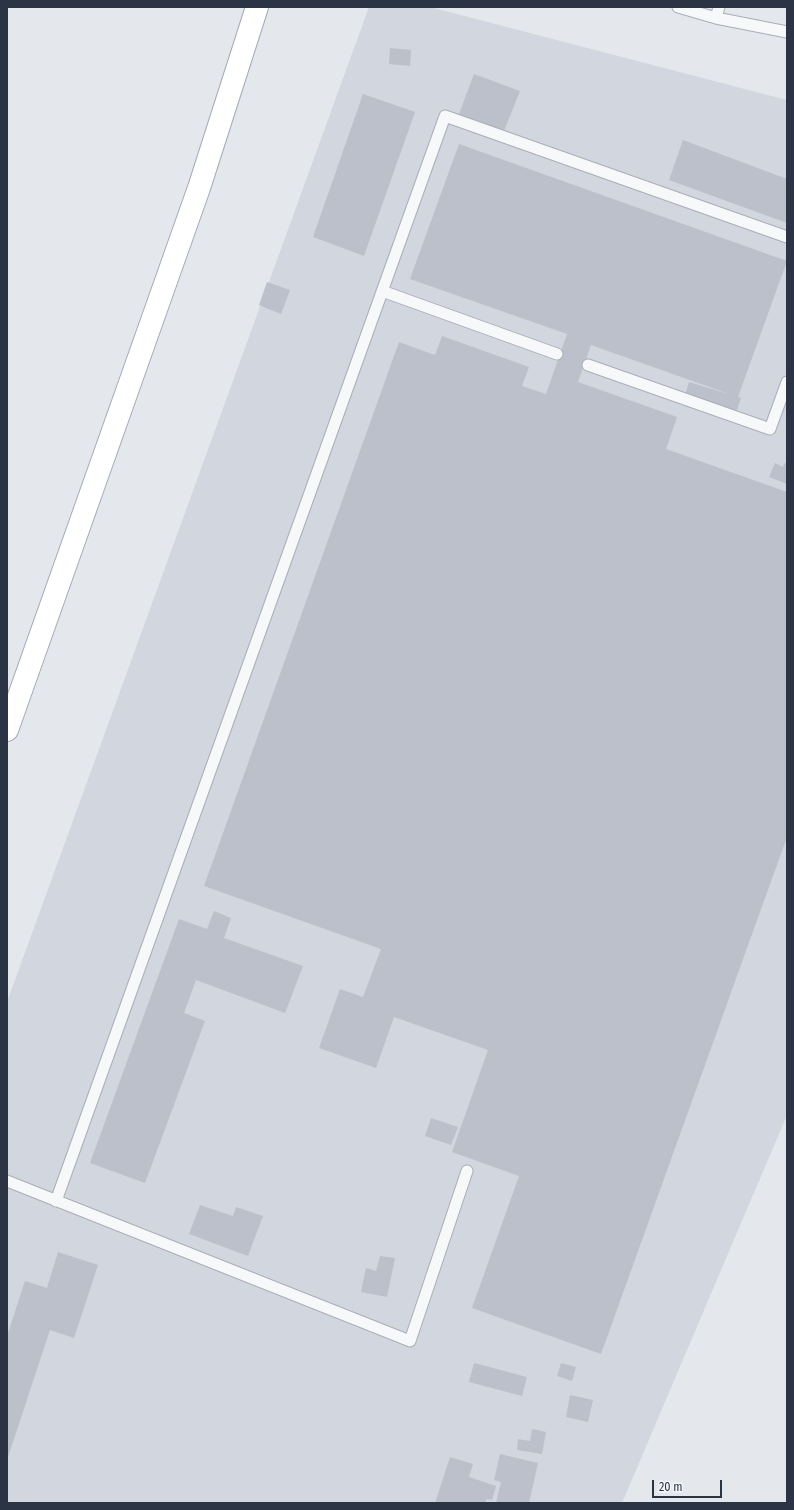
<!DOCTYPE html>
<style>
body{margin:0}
#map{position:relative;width:794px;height:1510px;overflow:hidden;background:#e4e7ec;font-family:"Fira Sans Condensed",sans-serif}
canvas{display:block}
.frame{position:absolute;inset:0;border:8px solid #2b3445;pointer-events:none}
.scale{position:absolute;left:652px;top:1480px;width:70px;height:18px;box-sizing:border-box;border:2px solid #2b3445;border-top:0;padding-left:5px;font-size:12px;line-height:14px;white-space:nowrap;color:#2b3445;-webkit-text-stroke:3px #f4f6f9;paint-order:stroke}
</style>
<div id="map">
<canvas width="794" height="1510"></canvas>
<div class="frame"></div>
<div class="scale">20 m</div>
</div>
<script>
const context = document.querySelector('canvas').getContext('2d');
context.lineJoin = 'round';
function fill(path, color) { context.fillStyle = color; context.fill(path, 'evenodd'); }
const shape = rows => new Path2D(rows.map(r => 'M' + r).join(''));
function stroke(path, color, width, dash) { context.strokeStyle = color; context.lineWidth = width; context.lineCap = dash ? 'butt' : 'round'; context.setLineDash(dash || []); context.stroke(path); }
const built = shape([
 [369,7,430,7,787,100,787,1115,622,1503,7,1503,7,1002]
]);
const building = shape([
 [390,48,411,50,410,66,389,64],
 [474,74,520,91,504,131,459,114],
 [363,94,415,112,364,256,313,237],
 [683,140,787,179,787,223,669,180],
 [459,144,787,261,738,397,741,398,735,416,684,399,689,382,732,395,591,345,578,382,677,417,666,449,787,492,787,837,601,1354,472,1308,519,1176,452,1152,488,1050,394,1017,376,1068,319,1048,340,989,363,997,381,949,204,886,399,342,435,355,442,336,529,367,522,386,546,394,567,334,410,279],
 [267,282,290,290,281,314,259,305],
 [775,463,783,467,784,463,787,464,787,484,769,477],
 [214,911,231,918,224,938,303,966,285,1013,196,980,184,1013,205,1021,145,1183,90,1163,179,919,207,929],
 [431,1118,458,1127,451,1145,425,1136],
 [200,1205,233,1216,236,1207,263,1216,248,1256,189,1234],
 [58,1252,98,1265,74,1338,50,1330,7,1460,7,1336,25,1281,47,1288],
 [380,1256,395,1258,387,1297,361,1292,366,1268,376,1271],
 [474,1363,527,1377,522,1396,469,1382],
 [561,1363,576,1367,572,1381,557,1376],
 [570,1395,593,1400,588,1422,566,1417],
 [532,1429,546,1432,542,1454,517,1450,518,1439,530,1441],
 [500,1454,538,1463,529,1503,496,1503,501,1482,494,1480],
 [450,1457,473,1464,469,1477,496,1486,492,1500,487,1499,485,1503,435,1503]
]);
const service = shape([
 [678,7,716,18,787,32],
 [716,18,719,7],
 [382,291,557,354],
 [588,365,770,429,787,382],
 [7,1181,410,1341,467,1171],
 [56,1201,445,116,787,237]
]);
const primary = shape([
 [7,730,199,188,257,7]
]);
fill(built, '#d2d6de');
fill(building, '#bbc0ca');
stroke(service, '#a9aeb7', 13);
stroke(primary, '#a3abb8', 24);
stroke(service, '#f7f8fa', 11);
stroke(primary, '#fff', 22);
</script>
